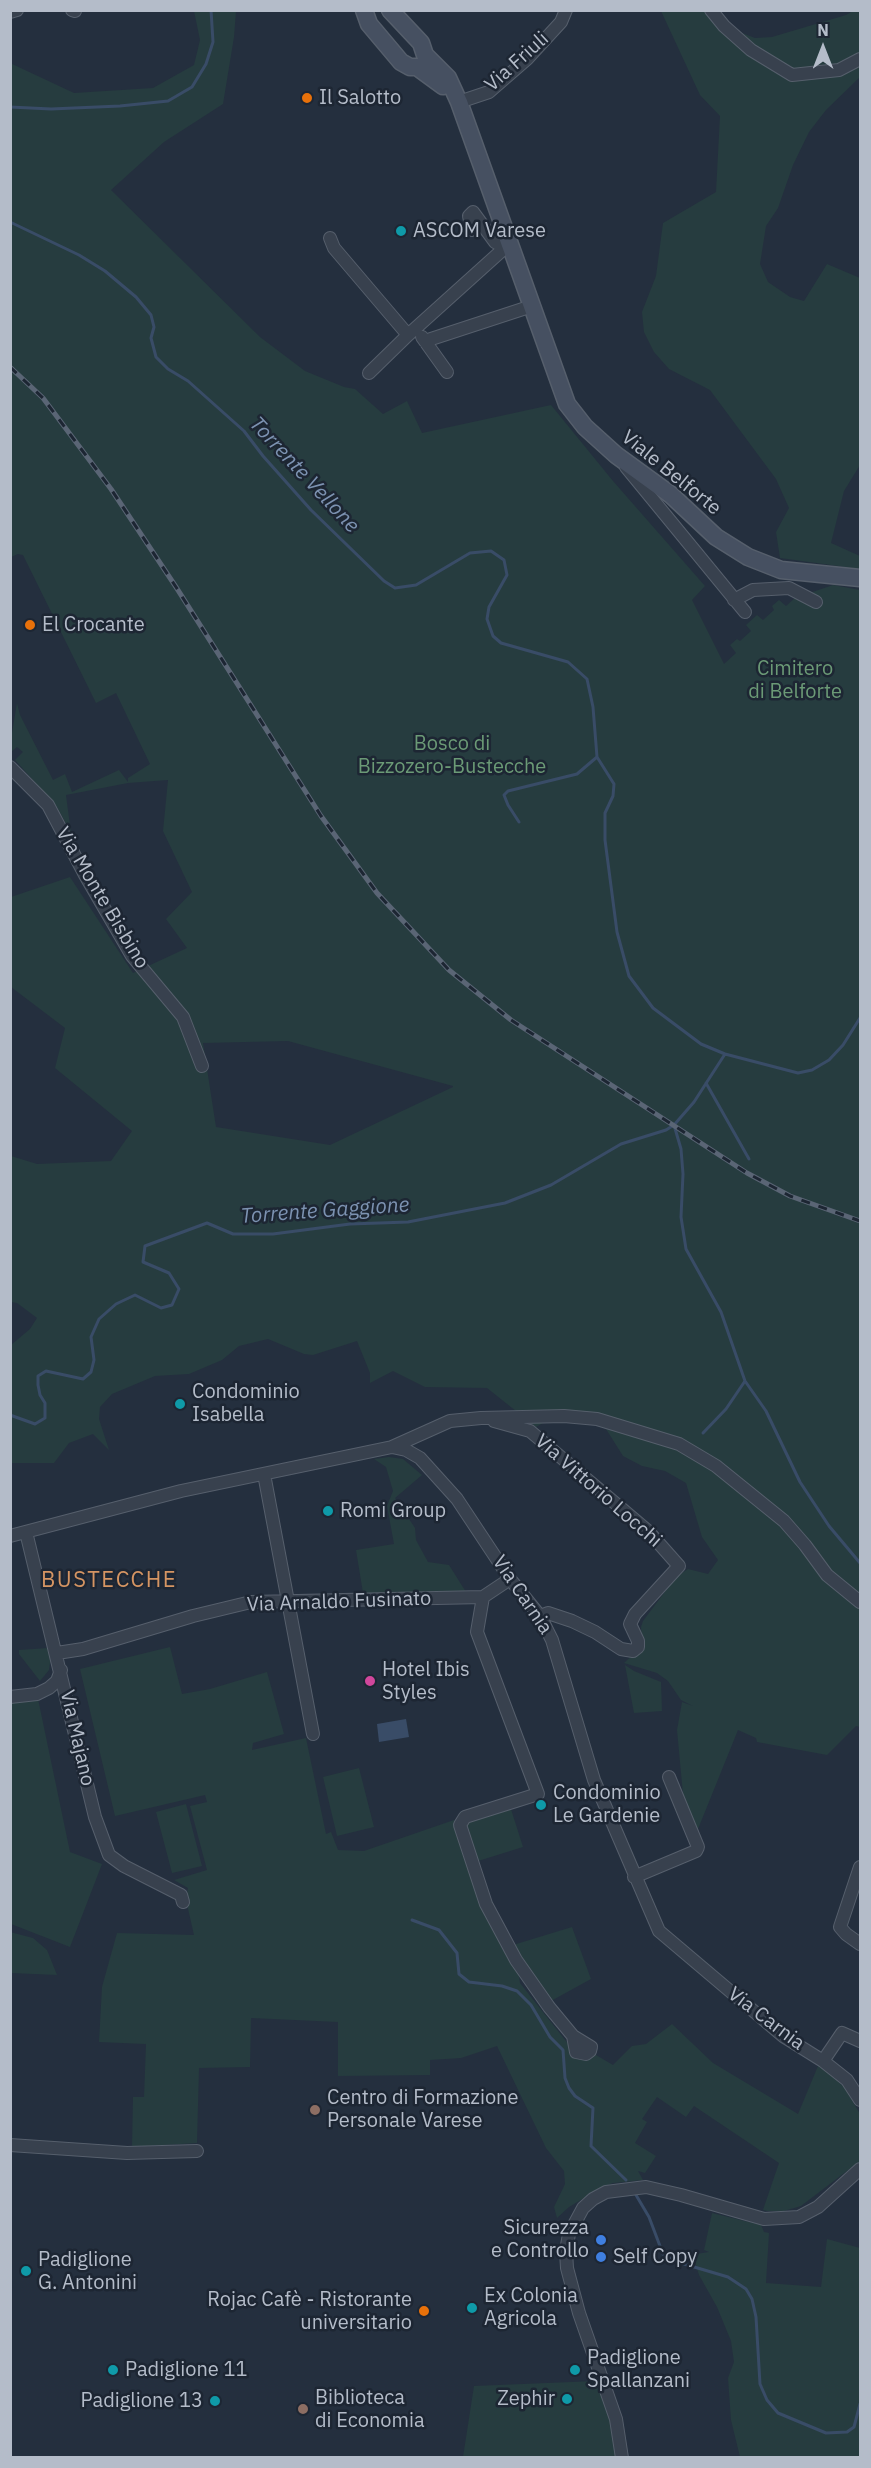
<!DOCTYPE html>
<meta charset="utf-8">
<style>
body{margin:0}
#map{position:relative;width:871px;height:2468px;overflow:hidden;background:#242f3e;font-family:"IBM Plex Sans",sans-serif}
canvas{display:block}
.frame{position:absolute;inset:0;border:12px solid #b4bcc9;pointer-events:none}
.north{position:absolute;left:793px;top:18px;width:60px;height:60px;-webkit-text-stroke:4px #1d2633;paint-order:stroke;rotate:0deg;font-size:16px;font-weight:700;line-height:24px;text-align:center;color:#b4bcc9}
.north::after{content:'';display:block;margin:auto;width:21px;height:27px;background:#b4bcc9;clip-path:polygon(50% 0,100% 100%,50% 72%,0 100%)}
</style>
<div id="map">
<canvas width="871" height="2468"></canvas>
<div class="frame"></div>
<div class="north">N</div>
</div>
<script>
const context = document.querySelector('canvas').getContext('2d');
context.lineJoin = 'round';
function fill(path, color) { context.fillStyle = color; context.fill(path, 'evenodd'); }
const shape = rows => new Path2D(rows.map(r => 'M' + r).join(''));
function stroke(path, color, width, dash) { context.strokeStyle = color; context.lineWidth = width; context.lineCap = dash ? 'butt' : 'round'; context.setLineDash(dash || []); context.stroke(path); }
function write(font, color, halo, rows, align = 'center') {
  context.font = font + ' "IBM Plex Sans",sans-serif'; context.lineWidth = 5; context.setLineDash([]); context.textBaseline = 'middle'; context.strokeStyle = halo; context.fillStyle = color; for (const [text, x, y, turn = 0] of rows) {
    context.save(); context.translate(x, y); context.rotate((+turn || 0) * Math.PI / 180); context.textAlign = isNaN(turn) ? turn : align; if (halo) context.strokeText(text, 0, 0); context.fillText(text, 0, 0); context.restore();
  }
}
const green = shape([
 [194,11,236,11,234,37,223,104,164,142,111,190,260,337,305,371,344,387,355,389,383,414,407,401,422,433,551,405,613,481,705,586,692,600,724,664,736,653,730,645,737,639,740,641,751,631,746,625,757,615,763,620,774,610,772,606,779,600,786,606,795,598,833,585,860,590,860,1727,856,1726,827,1755,757,1742,756,1738,738,1730,696,1834,684,1805,677,1730,682,1702,693,1706,681,1700,668,1681,657,1673,624,1663,642,1646,641,1627,643,1621,676,1577,688,1569,708,1574,718,1560,702,1537,686,1483,665,1471,642,1466,623,1456,606,1429,585,1421,548,1420,536,1427,487,1388,425,1387,393,1371,370,1383,370,1373,357,1341,313,1355,304,1354,268,1339,239,1346,222,1360,189,1374,155,1376,112,1394,100,1407,99,1419,109,1450,93,1434,69,1443,54,1463,11,1463,11,1345,30,1329,37,1318,17,1303,11,1302,11,1156,37,1164,111,1161,132,1131,55,1068,65,1028,11,987,11,897,70,877,133,973,187,948,166,919,192,892,163,831,168,780,128,783,66,795,71,833,57,807,15,760,23,752,17,747,11,752,11,739,17,703,20,715,53,780,65,774,72,792,119,770,128,782,128,778,150,764,116,693,96,703,23,555,18,554,11,557,10,63,74,93,153,88,194,65,200,40],
 [288,1041,453,1086,453,1087,330,1145,216,1127,203,1043],
 [661,11,716,11,724,26,755,38,772,37,846,15,853,11,860,11,860,77,826,110,809,132,793,165,778,208,766,226,760,264,768,282,790,297,804,301,827,264,860,278,860,465,844,491,831,543,860,556,860,569,780,558,776,532,789,508,776,479,710,390,669,369,654,352,644,332,642,312,656,276,663,223,716,192,720,116,700,95],
 [389,1457,403,1459,422,1475,395,1498,415,1528,416,1540,428,1562,449,1565,466,1592,363,1593,356,1550,394,1544,387,1506,393,1491,386,1467,374,1459],
 [170,1647,182,1694,210,1689,267,1672,284,1734,253,1743,252,1750,306,1738,326,1834,331,1832,338,1850,364,1851,454,1820,483,1910,518,1971,520,1983,581,2060,596,2055,613,2065,632,2046,646,2044,672,2024,713,2063,798,2114,818,2066,821,2066,844,2087,860,2114,860,2161,801,2206,784,2211,767,2211,763,2210,765,2204,779,2163,694,2106,686,2117,657,2097,642,2119,647,2122,635,2143,656,2156,645,2173,638,2171,643,2180,613,2183,599,2189,569,2207,557,2218,554,2207,565,2184,564,2171,546,2148,497,2046,461,2058,430,2060,430,2075,338,2076,338,2022,251,2018,250,2067,199,2068,197,2143,132,2147,133,2097,144,2097,146,2044,99,2042,102,1987,117,1933,194,1935,186,1900,188,1888,174,1880,207,1870,190,1806,207,1802,205,1795,115,1816,80,1669],
 [49,1648,51,1655,49,1670,40,1681,19,1654,19,1650],
 [625,1665,634,1671,661,1682,662,1711,634,1713],
 [37,1694,70,1852,102,1864,70,1947,11,1924,10,1697],
 [359,1768,374,1827,337,1836,323,1777],
 [186,1804,202,1866,172,1873,156,1812],
 [510,1806,523,1847,475,1862,464,1830,468,1819],
 [572,1927,591,1979,551,2001,513,1945],
 [10,1932,33,1938,47,1950,57,1975,11,1973],
 [712,2213,761,2225,764,2232,769,2233,766,2283,821,2287,827,2239,860,2248,860,2457,740,2457,731,2420,728,2378,734,2362,731,2341,717,2307,699,2275,695,2262,696,2254,709,2252,704,2250],
 [596,2381,611,2421,616,2445,615,2457,463,2457,474,2386]
]);
const water = shape([
 [406,1719,409,1737,379,1742,377,1724]
]);
const stream = shape([
 [10,107,51,109,120,106,168,101,192,87,206,64,213,42,211,10],
 [10,222,79,255,105,271,136,297,151,315,154,327,151,338,156,357,168,369,188,381,244,431,263,456,311,510,384,581,395,588,416,585,470,553,491,551,504,560,507,575,489,607,487,619,493,636,501,643,568,662,587,679,593,707,597,757,614,784,613,796,605,813,605,840,617,932,629,976,653,1008,701,1044,725,1054,798,1073,812,1070,829,1060,843,1045,860,1018],
 [519,822,508,805,504,795,508,791,577,774,597,757],
 [725,1054,694,1102,674,1125,681,1149,683,1174,681,1217,686,1249,721,1312,745,1381,766,1411,800,1482,829,1526,860,1563],
 [706,1083,749,1159],
 [10,1415,35,1424,45,1418,45,1403,40,1395,38,1385,38,1376,46,1371,83,1379,91,1372,94,1360,91,1337,99,1319,116,1304,135,1295,161,1308,172,1305,179,1289,169,1273,143,1262,145,1246,207,1223,233,1234,273,1234,350,1224,408,1222,505,1203,551,1185,621,1144,666,1130,674,1125],
 [703,1433,726,1409,745,1381],
 [412,1920,439,1930,457,1953,459,1974,469,1982,502,1986,517,1991,531,2005,550,2037,563,2050,565,2078,569,2088,575,2096,593,2108,591,2146,626,2180],
 [636,2195,649,2217,663,2254,674,2261,728,2277,746,2289,752,2299,756,2317,760,2384,767,2400,778,2413,826,2433,847,2432,854,2427,860,2404]
]);
const street = shape([
 [72,10,75,11],
 [711,10,724,26,751,50,792,75,839,70,860,59],
 [10,12,17,10],
 [459,102,489,92,527,59,561,22,566,10],
 [472,230,469,216,473,212,495,242,505,248],
 [330,238,334,248,408,335,509,244],
 [422,337,447,372],
 [425,341,532,306],
 [369,373,408,335],
 [626,467,745,612],
 [734,600,753,590,789,588,816,602],
 [10,767,48,805,85,875,132,956,183,1017,202,1066],
 [494,1421,530,1431,648,1531,679,1566,635,1614,630,1624,638,1641,638,1647,633,1651,621,1649,595,1632,572,1621,548,1613,540,1616],
 [392,1447,450,1421,481,1418,564,1416,597,1419,679,1444,716,1466,784,1521,805,1545,827,1575,860,1602],
 [264,1474,313,1734],
 [26,1532,95,1817,109,1855,124,1866,181,1895,183,1902],
 [10,1536,181,1491,392,1447,406,1450,420,1458,457,1499,510,1579,540,1616,552,1640,594,1780,659,1931,783,2036,823,2061,847,2080,860,2100],
 [483,1597,477,1632,538,1794,465,1817,460,1825,486,1904,516,1960,549,2007,573,2036,576,2052,586,2054,590,2051,591,2047,573,2036],
 [57,1653,83,1649,193,1616,251,1602,483,1597,510,1579],
 [10,1697,37,1694,49,1688,57,1681,61,1670],
 [860,1867,840,1927,846,1934,860,1944],
 [634,1877,696,1851,698,1847,669,1777],
 [823,2061,842,2033,860,2041],
 [10,2145,127,2153,197,2151],
 [622,2458,616,2419,579,2313,567,2268,566,2251,569,2234,583,2208,593,2199,606,2192,646,2187,681,2195,764,2219,799,2217,818,2207,860,2169]
]);
const secondary = shape([
 [364,10,369,24,401,62,410,67,417,67,443,86],
 [390,10,421,43,425,55,448,78,459,102,567,404,585,427,616,455,671,495,716,537,748,557,781,570,860,578]
]);
const rail = shape([
 [10,367,43,398,111,489,176,587,321,816,377,893,449,970,511,1020,747,1173,790,1196,860,1221]
]);
const markers = [
 [307,98,6,"#e8710a"],
 [401,231,6,"#0f9aa8"],
 [30,625,6,"#e8710a"],
 [180,1404,6,"#0f9aa8"],
 [328,1511,6,"#0f9aa8"],
 [370,1681,6,"#d1479c"],
 [541,1805,6,"#0f9aa8"],
 [315,2110,6,"#8d6e63"],
 [601,2240,6,"#3f7fe0"],
 [601,2257,6,"#3f7fe0"],
 [26,2271,6,"#0f9aa8"],
 [472,2308,6,"#0f9aa8"],
 [424,2311,6,"#e8710a"],
 [113,2370,6,"#0f9aa8"],
 [575,2370,6,"#0f9aa8"],
 [567,2399,6,"#0f9aa8"],
 [215,2401,6,"#0f9aa8"],
 [303,2409,6,"#8d6e63"]
];
const streetNames = [
 ["Via Friuli",517,62,-42],
 ["Viale Belforte",671,473,39],
 ["Via Monte Bisbino",102,898,59],
 ["Via Vittorio Locchi",598,1491,41],
 ["Via Carnia",522,1595,56],
 ["Via Arnaldo Fusinato",339,1602,-2],
 ["Via Majano",77,1738,77],
 ["Via Carnia",766,2019,37]
];
const poiNames = [
 ["Il Salotto",319,98],
 ["ASCOM Varese",413,231],
 ["El Crocante",42,625],
 ["Condominio",192,1392],
 ["Isabella",192,1415],
 ["Romi Group",340,1511],
 ["Hotel Ibis",382,1670],
 ["Styles",382,1693],
 ["Condominio",553,1793],
 ["Le Gardenie",553,1816],
 ["Centro di Formazione",327,2098],
 ["Personale Varese",327,2121],
 ["Sicurezza",589,2228,"right"],
 ["e Controllo",589,2251,"right"],
 ["Self Copy",613,2257],
 ["Padiglione",38,2260],
 ["G. Antonini",38,2283],
 ["Ex Colonia",484,2296],
 ["Agricola",484,2319],
 ["Rojac Cafè - Ristorante",412,2300,"right"],
 ["universitario",412,2323,"right"],
 ["Padiglione",587,2358],
 ["Spallanzani",587,2381],
 ["Padiglione 11",125,2370],
 ["Biblioteca",315,2398],
 ["di Economia",315,2421],
 ["Zephir",555,2399,"right"],
 ["Padiglione 13",203,2401,"right"]
];
const parkNames = [
 ["Cimitero",795,669],
 ["di Belforte",795,692],
 ["Bosco di",452,744],
 ["Bizzozero-Bustecche",452,767]
];
const waterNames = [
 ["Torrente Vellone",304,475,47],
 ["Torrente Gaggione",325,1211,-4]
];
const quarterNames = [
 ["BUSTECCHE",109,1581]
];
fill(green, '#263c3f');
fill(water, '#394c67');
stroke(stream, '#394c67', 3);
stroke(street, '#565f6c', 14);
stroke(secondary, '#565f6c', 19);
stroke(street, '#38414e', 12);
stroke(secondary, '#465061', 16);
stroke(rail, '#5a6575', 5);
stroke(rail, '#1d2633', 3, [9]);
for (const [x, y, r, color] of markers) { const dot = new Path2D(); dot.arc(x, y, r, 0, 2 * Math.PI); context.fillStyle = color; context.fill(dot); stroke(dot, '#1d2633', 2); }
write('20px', '#b4bcc9', '#1d2633', streetNames);
write('20px', '#b4bcc9', '#1d2633', poiNames, 'left');
write('20px', '#6b9a76', '#1d2633', parkNames);
write('italic 21px', '#7c92b1', '#1d2633', waterNames);
context.letterSpacing = '1.5px';
write('22px', '#d59563', '#1d2633', quarterNames);
context.letterSpacing = '0px';
</script>
